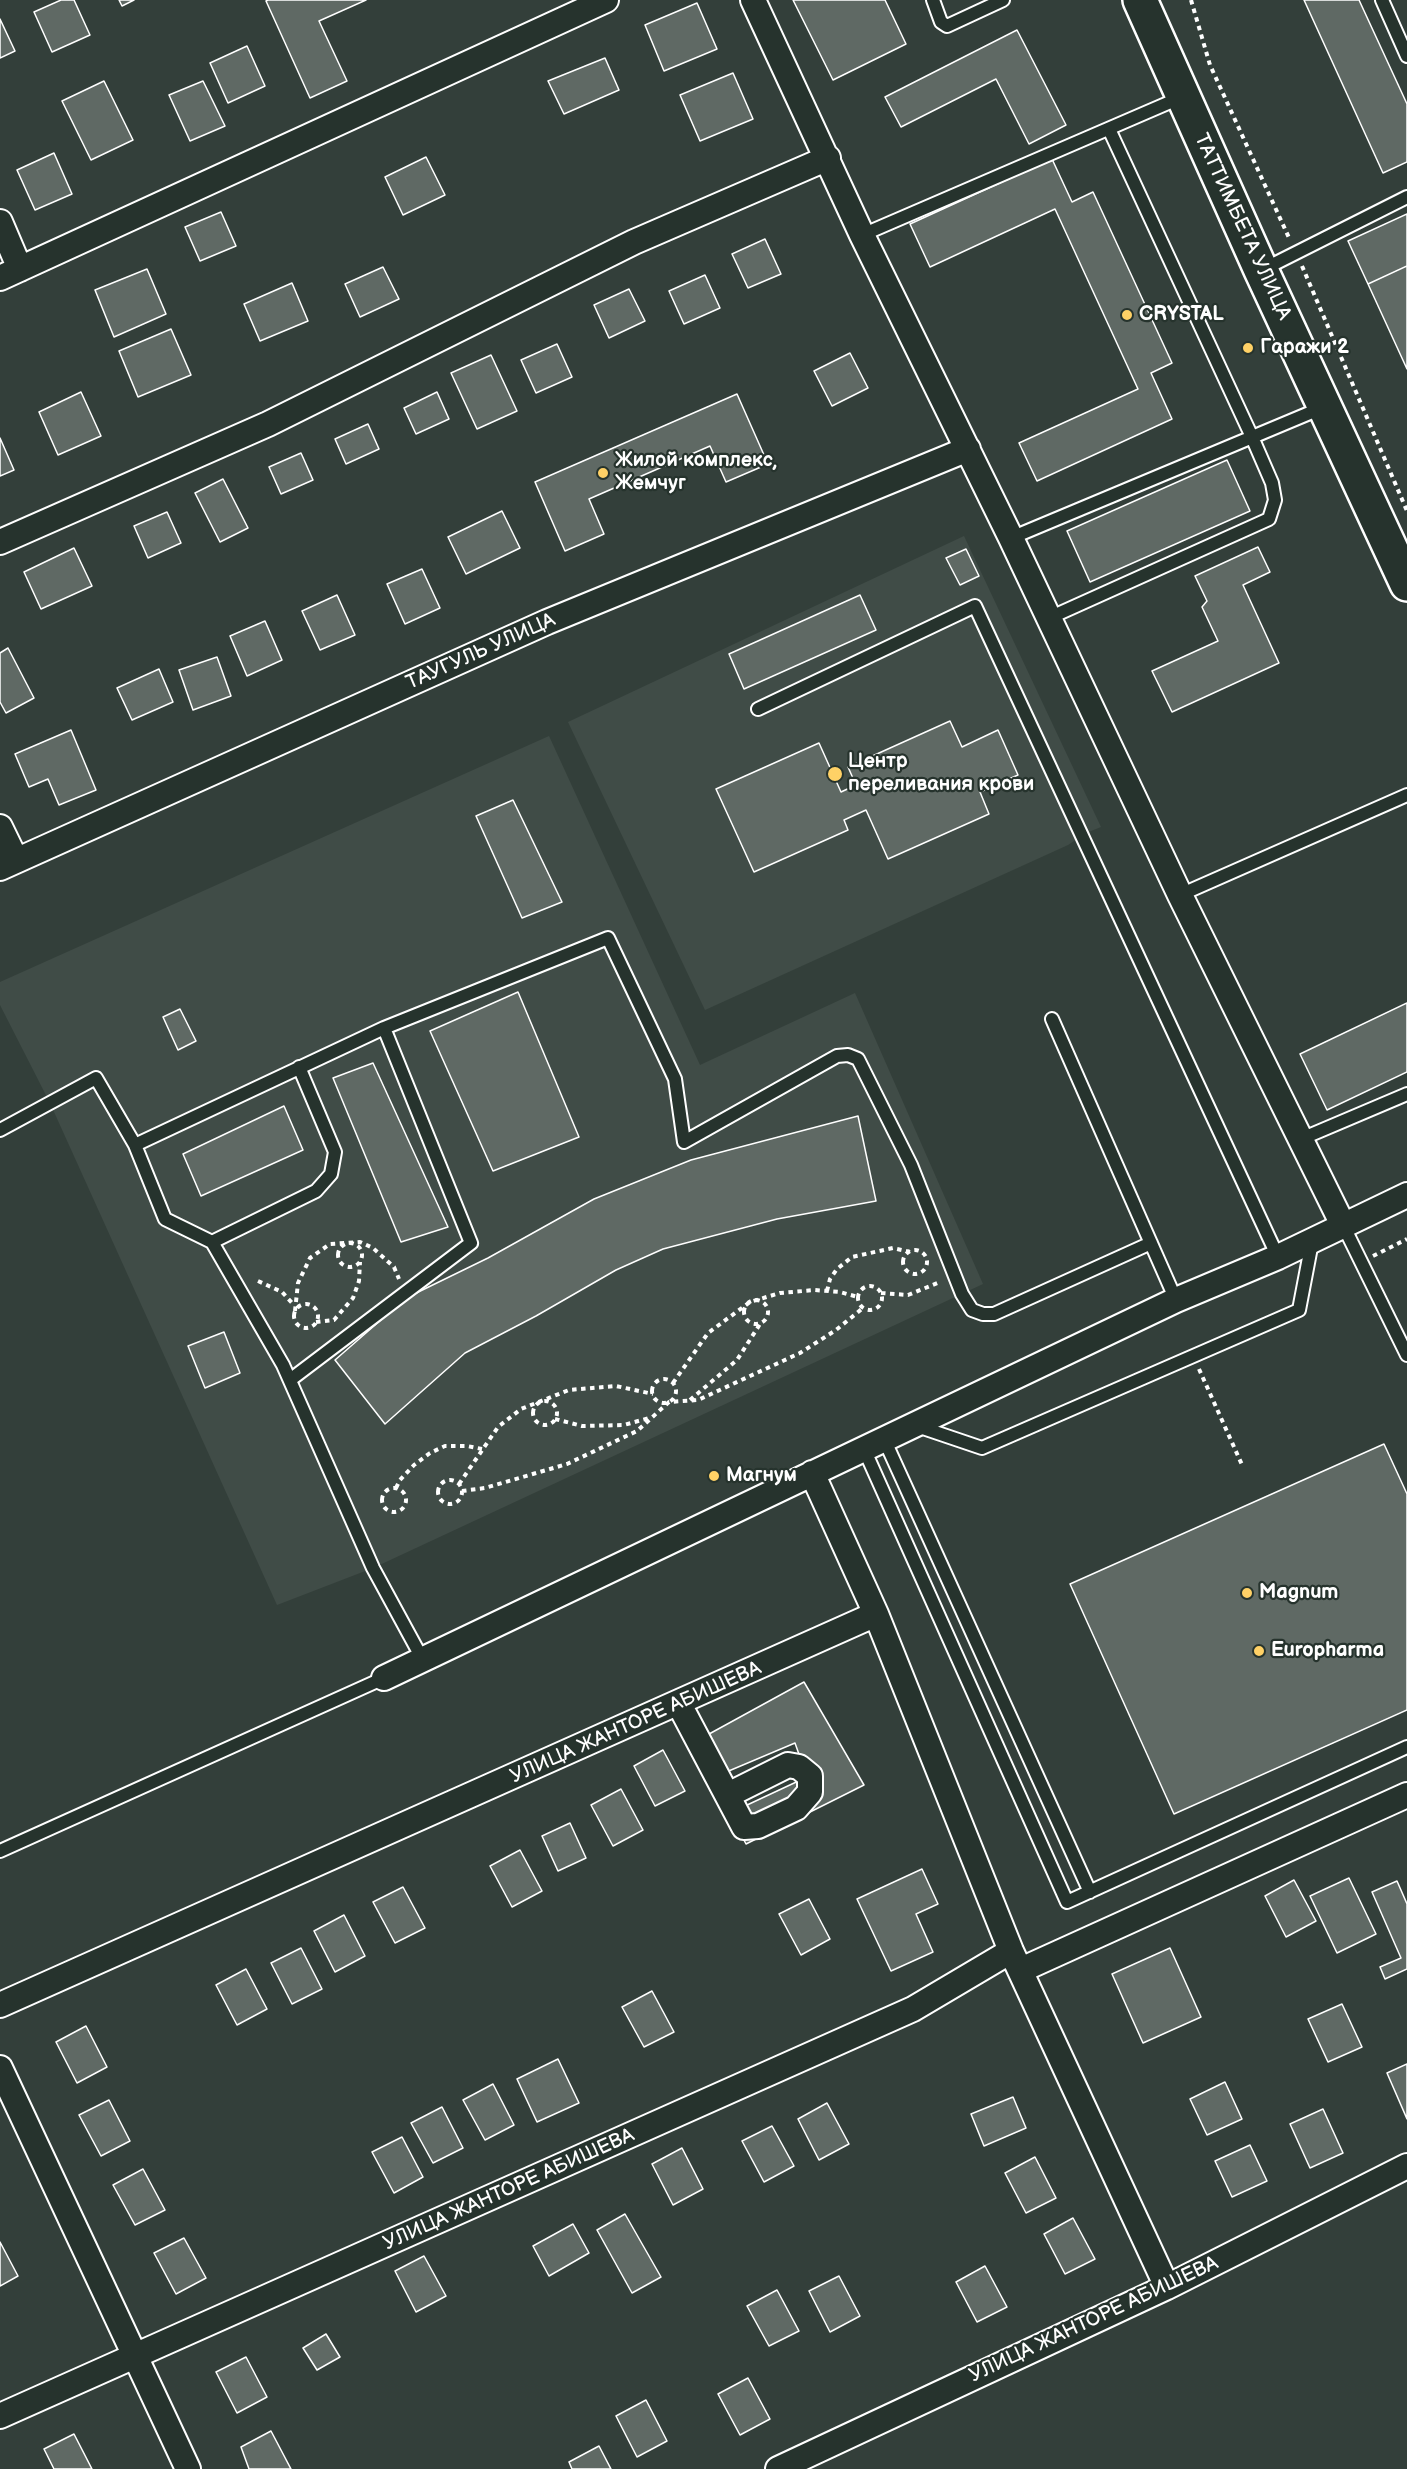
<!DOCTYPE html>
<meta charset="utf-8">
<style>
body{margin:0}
canvas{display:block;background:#333f3a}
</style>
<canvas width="1407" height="2469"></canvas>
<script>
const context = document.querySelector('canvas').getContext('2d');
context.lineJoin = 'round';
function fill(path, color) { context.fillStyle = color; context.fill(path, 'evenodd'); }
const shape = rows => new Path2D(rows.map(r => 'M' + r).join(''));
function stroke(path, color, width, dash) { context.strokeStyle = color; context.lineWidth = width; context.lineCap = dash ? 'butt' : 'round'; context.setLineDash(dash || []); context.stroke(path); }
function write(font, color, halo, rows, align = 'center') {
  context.font = font + ' "Balsamiq Sans",sans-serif'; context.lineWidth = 4.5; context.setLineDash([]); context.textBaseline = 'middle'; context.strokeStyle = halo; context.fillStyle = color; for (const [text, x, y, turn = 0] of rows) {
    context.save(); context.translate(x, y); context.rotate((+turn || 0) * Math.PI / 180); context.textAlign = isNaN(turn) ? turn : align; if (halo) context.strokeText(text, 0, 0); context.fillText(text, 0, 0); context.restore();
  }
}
const built = shape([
 [964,536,1101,827,1086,833,1068,845,705,1010,568,722],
 [549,736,700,1065,855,993,983,1284,373,1568,277,1605,50,1103,0,1005,0,982]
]);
const building = shape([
 [61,0,74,0,90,35,52,52,34,12,61,0],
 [119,0,134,0,122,6,119,0],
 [268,0,366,0,319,21,347,81,310,98,266,1,268,0],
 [793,0,885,0,906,44,833,80,793,0],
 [1304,0,1359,0,1407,104,1407,162,1383,173,1304,0],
 [697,3,717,49,664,71,645,25,697,3],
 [0,19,15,51,0,58,0,19],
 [1017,30,1066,125,1029,144,996,79,901,127,885,97,1017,30],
 [247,46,265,86,228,103,210,63,247,46],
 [605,58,619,90,564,114,548,81,605,58],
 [733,73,753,119,700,141,680,95,733,73],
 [104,81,133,140,91,160,62,101,104,81],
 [203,81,225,126,190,141,169,95,203,81],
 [54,153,72,194,35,210,17,170,54,153],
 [426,157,445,195,403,215,385,177,426,157],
 [1052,159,1072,202,1093,192,1172,363,1151,373,1172,419,1037,481,1019,443,1138,389,1055,209,930,267,910,224,1052,159],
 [221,212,236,246,200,261,185,227,221,212],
 [1407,214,1407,266,1368,284,1348,241,1407,214],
 [765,239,781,274,748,288,732,254,765,239],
 [1407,266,1407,369,1368,284,1407,266],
 [383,267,399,299,360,317,345,284,383,267],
 [147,269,166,314,114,337,95,290,147,269],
 [705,275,720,308,684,324,669,291,705,275],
 [292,283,308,321,260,341,244,304,292,283],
 [629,289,645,321,609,338,594,305,629,289],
 [171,329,191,375,138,397,119,351,171,329],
 [557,344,572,377,536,393,521,360,557,344],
 [850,353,868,388,832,406,814,371,850,353],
 [491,355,517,411,477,429,451,373,491,355],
 [81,392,101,436,58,455,39,412,81,392],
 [437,392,449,419,416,434,404,408,437,392],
 [737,394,768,464,726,482,710,446,589,499,604,534,565,551,535,482,737,394],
 [368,424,379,449,346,464,335,439,368,424],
 [0,438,14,470,0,476,0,438],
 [301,453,313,480,281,494,269,467,301,453],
 [1227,460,1250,511,1090,582,1067,531,1227,460],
 [223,479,248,528,220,542,195,493,223,479],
 [502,511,520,548,466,574,448,537,502,511],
 [167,512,181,543,148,558,134,526,167,512],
 [1258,547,1270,572,1243,585,1279,663,1172,712,1152,671,1218,641,1202,607,1207,601,1195,576,1258,547],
 [74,548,92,586,41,609,24,572,74,548],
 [966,549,979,576,960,585,946,558,966,549],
 [422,569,440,608,405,624,387,584,422,569],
 [337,595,355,635,320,650,302,611,337,595],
 [860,595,876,630,744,689,729,654,860,595],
 [265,621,282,660,247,676,230,636,265,621],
 [8,648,34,698,6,713,0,702,0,653,8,648],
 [217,657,231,696,193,710,179,670,217,657],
 [159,669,173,702,132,720,117,688,159,669],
 [950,721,962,747,998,730,1018,775,980,792,989,814,888,859,866,810,844,820,848,830,754,872,716,789,819,743,841,792,856,785,848,767,950,721],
 [71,730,96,790,59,805,48,779,29,787,15,754,71,730],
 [513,800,562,902,522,918,476,816,513,800],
 [518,992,579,1137,493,1171,430,1031,518,992],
 [1407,1003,1407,1072,1327,1110,1300,1054,1407,1003],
 [180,1009,196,1041,178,1050,163,1017,180,1009],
 [373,1063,448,1227,401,1242,333,1078,373,1063],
 [284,1106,303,1150,201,1196,183,1154,284,1106],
 [858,1116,876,1201,777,1219,663,1249,616,1270,536,1316,465,1353,385,1424,335,1360,406,1298,488,1258,594,1199,691,1160,858,1116],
 [224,1332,240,1373,205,1388,188,1346,224,1332],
 [1384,1444,1407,1494,1407,1710,1174,1814,1070,1584,1384,1444],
 [804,1682,864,1785,746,1844,730,1813,807,1777,795,1743,705,1781,689,1745,804,1682],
 [663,1750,685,1791,655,1806,634,1766,663,1750],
 [621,1789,643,1830,613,1846,591,1805,621,1789],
 [570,1823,586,1858,558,1871,542,1836,570,1823],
 [520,1850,542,1891,512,1907,490,1866,520,1850],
 [922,1869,938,1904,916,1914,933,1952,891,1971,857,1899,922,1869],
 [1349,1878,1376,1934,1337,1953,1310,1896,1349,1878],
 [1294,1880,1316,1921,1286,1937,1265,1896,1294,1880],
 [1397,1881,1407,1904,1407,1969,1385,1979,1380,1967,1401,1958,1372,1892,1397,1881],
 [403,1887,425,1928,395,1943,373,1902,403,1887],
 [809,1899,830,1939,801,1955,779,1914,809,1899],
 [344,1915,365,1956,335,1972,314,1931,344,1915],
 [301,1948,322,1989,292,2004,271,1963,301,1948],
 [1170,1948,1201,2017,1143,2043,1112,1974,1170,1948],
 [246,1969,267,2009,237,2025,216,1985,246,1969],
 [652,1991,674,2032,644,2047,622,2007,652,1991],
 [1342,2004,1362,2047,1328,2062,1308,2019,1342,2004],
 [86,2026,107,2067,77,2083,56,2042,86,2026],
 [558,2059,579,2103,537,2122,517,2079,558,2059],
 [1407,2064,1407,2119,1387,2073,1407,2064],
 [1225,2082,1242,2119,1207,2135,1190,2099,1225,2082],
 [493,2084,514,2125,485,2140,463,2100,493,2084],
 [1013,2097,1026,2128,984,2146,971,2114,1013,2097],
 [109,2100,130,2141,101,2156,79,2115,109,2100],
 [827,2103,849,2144,819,2160,798,2119,827,2103],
 [442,2107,463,2148,433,2163,411,2123,442,2107],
 [1323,2109,1343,2153,1310,2168,1290,2124,1323,2109],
 [772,2126,794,2166,764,2182,742,2141,772,2126],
 [402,2137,423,2177,394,2193,372,2152,402,2137],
 [1250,2145,1267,2181,1232,2197,1215,2161,1250,2145],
 [682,2148,703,2189,673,2205,652,2164,682,2148],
 [1035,2157,1056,2198,1026,2213,1005,2173,1035,2157],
 [143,2169,165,2210,135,2225,113,2185,143,2169],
 [625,2214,661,2277,632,2293,597,2230,625,2214],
 [1073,2218,1095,2259,1065,2274,1044,2234,1073,2218],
 [573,2224,589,2253,549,2276,533,2246,573,2224],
 [184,2238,206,2278,176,2294,154,2253,184,2238],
 [0,2242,18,2276,0,2286,0,2242],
 [424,2256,446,2296,416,2312,395,2271,424,2256],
 [985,2266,1007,2307,977,2322,956,2282,985,2266],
 [839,2276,860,2316,830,2332,809,2291,839,2276],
 [777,2290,799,2331,769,2346,747,2306,777,2290],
 [326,2334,340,2357,317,2370,303,2348,326,2334],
 [246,2357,267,2397,237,2413,216,2372,246,2357],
 [748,2378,770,2419,740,2435,718,2394,748,2378],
 [646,2400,667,2441,637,2457,616,2416,646,2400],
 [271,2431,291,2469,249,2469,241,2447,271,2431],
 [74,2434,92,2469,54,2469,44,2449,74,2434],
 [599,2446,611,2469,572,2469,569,2462,599,2446]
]);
const path = shape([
 [1191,0,1210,65,1290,240],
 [1302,266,1407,511],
 '338 1255a12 12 0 1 1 24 0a12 12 0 1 1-24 0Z',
 '903 1262a12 12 0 1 1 24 0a12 12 0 1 1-24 0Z',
 [1373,1256,1407,1239],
 [258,1281,282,1292,294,1305],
 '858 1298a12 12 0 1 1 24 0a12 12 0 1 1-24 0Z',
 [827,1291,830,1279,837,1269,852,1257,893,1248,910,1252],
 [881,1293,908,1295,940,1282],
 '744 1312a12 12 0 1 1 24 0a12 12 0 1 1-24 0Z',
 '294 1316a12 12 0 1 1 24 0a12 12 0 1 1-24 0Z',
 [295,1311,298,1283,310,1258,330,1244,360,1242,373,1248,394,1267,399,1279],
 [316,1322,334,1320,353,1298,359,1281,360,1262],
 [1199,1369,1243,1467],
 '652 1391a12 12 0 1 1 24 0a12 12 0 1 1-24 0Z',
 [673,1383,708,1333,750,1302,780,1293,815,1290,840,1292,858,1297],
 [690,1400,737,1360,760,1324],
 '533 1413a12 12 0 1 1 24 0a12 12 0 1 1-24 0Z',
 [555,1419,582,1426,624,1425,649,1418],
 '438 1492a12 12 0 1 1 24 0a12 12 0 1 1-24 0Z',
 [459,1484,498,1427,521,1409,569,1390,616,1386,653,1394],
 [396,1488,400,1480,414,1465,430,1453,445,1446,467,1446,482,1449],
 '382 1500a12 12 0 1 1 24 0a12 12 0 1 1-24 0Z',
 [462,1491,485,1488,567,1464,637,1431,669,1402,698,1400,800,1353,836,1330,863,1308]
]);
const service = shape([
 [933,0,941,22,947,26,1003,0],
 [1382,0,1407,56],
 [862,235,1182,97],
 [1262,270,1407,197],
 [1011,538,1324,407],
 [1049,618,1269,519,1275,500,1272,483,1252,437,1109,129],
 [758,709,975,606,1278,1257],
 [1180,895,1407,795],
 [1052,1019,1176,1300],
 [0,1130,96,1078,135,1145,165,1219,212,1242,283,1365,373,1568,423,1660],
 [1301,1139,1407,1094],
 [135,1145,384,1028,608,938,675,1079,684,1142,837,1056,848,1055,858,1059,911,1165,962,1294,972,1310,983,1314,994,1314,1151,1243],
 [1343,1225,1407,1355],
 [212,1242,316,1191,331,1174,335,1152,299,1067],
 [290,1380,471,1243,384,1028],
 [917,1426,982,1448,1299,1310,1312,1242],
 [884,1439,1090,1892],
 [864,1449,1067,1902,1407,1747],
 [0,1851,384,1678]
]);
const minor = shape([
 [753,0,862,235,1011,538,1180,895,1343,1225],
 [0,222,20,269],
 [0,278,606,0],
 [0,542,268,424,634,242,828,158],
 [0,827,16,860],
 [0,868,547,622,968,449],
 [812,1473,876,1614,1011,1951,1167,2287],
 [384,1678,1176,1300,1278,1257,1407,1195],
 [679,1704,744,1827,758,1826,796,1808,810,1792,810,1776,799,1767,788,1765,728,1795],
 [1021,1970,1407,1795],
 [0,2005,876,1614],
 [0,2068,188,2469],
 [0,2416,913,2009,1011,1951],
 [778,2469,1167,2287,1407,2166]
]);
const secondary = shape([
 [1140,0,1261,270,1407,584]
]);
const markers = [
 [1127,315,6,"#ffd166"],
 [1248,348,6,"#ffd166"],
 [603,473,6,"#ffd166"],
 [835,774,8,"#ffd166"],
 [714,1476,6,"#ffd166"],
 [1247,1593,6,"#ffd166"],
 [1259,1651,6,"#ffd166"]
];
const streetNames = [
 ["ТАТТИМБЕТА УЛИЦА",1242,227,65],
 ["ТАУГУЛЬ УЛИЦА",481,652,-24],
 ["УЛИЦА ЖАНТОРЕ АБИШЕВА",636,1723,-24],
 ["УЛИЦА ЖАНТОРЕ АБИШЕВА",509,2190,-24],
 ["УЛИЦА ЖАНТОРЕ АБИШЕВА",1094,2320,-25]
];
const poiNames = [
 ["CRYSTAL",1139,315],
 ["Гаражи 2",1260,348],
 ["Жилой комплекс,",615,461],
 ["Жемчуг",615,484],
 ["Центр",848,762],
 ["переливания крови",848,785],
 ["Магнум",726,1476],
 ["Magnum",1259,1593],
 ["Europharma",1271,1651]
];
fill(built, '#404c47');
fill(building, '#5f6964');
stroke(building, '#fff', 1.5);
stroke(service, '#fff', 16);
stroke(minor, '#fff', 28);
stroke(secondary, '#fff', 38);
stroke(path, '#fff', 4, [4.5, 4.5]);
stroke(service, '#26332d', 12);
stroke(minor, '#26332d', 24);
stroke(secondary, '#26332d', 33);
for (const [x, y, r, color] of markers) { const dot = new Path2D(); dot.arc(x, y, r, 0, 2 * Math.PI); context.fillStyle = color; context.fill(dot); stroke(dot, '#26332d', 2); }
write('20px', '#fff', '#26332d', streetNames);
write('bold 20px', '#fff', '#26332d', poiNames, 'left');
</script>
